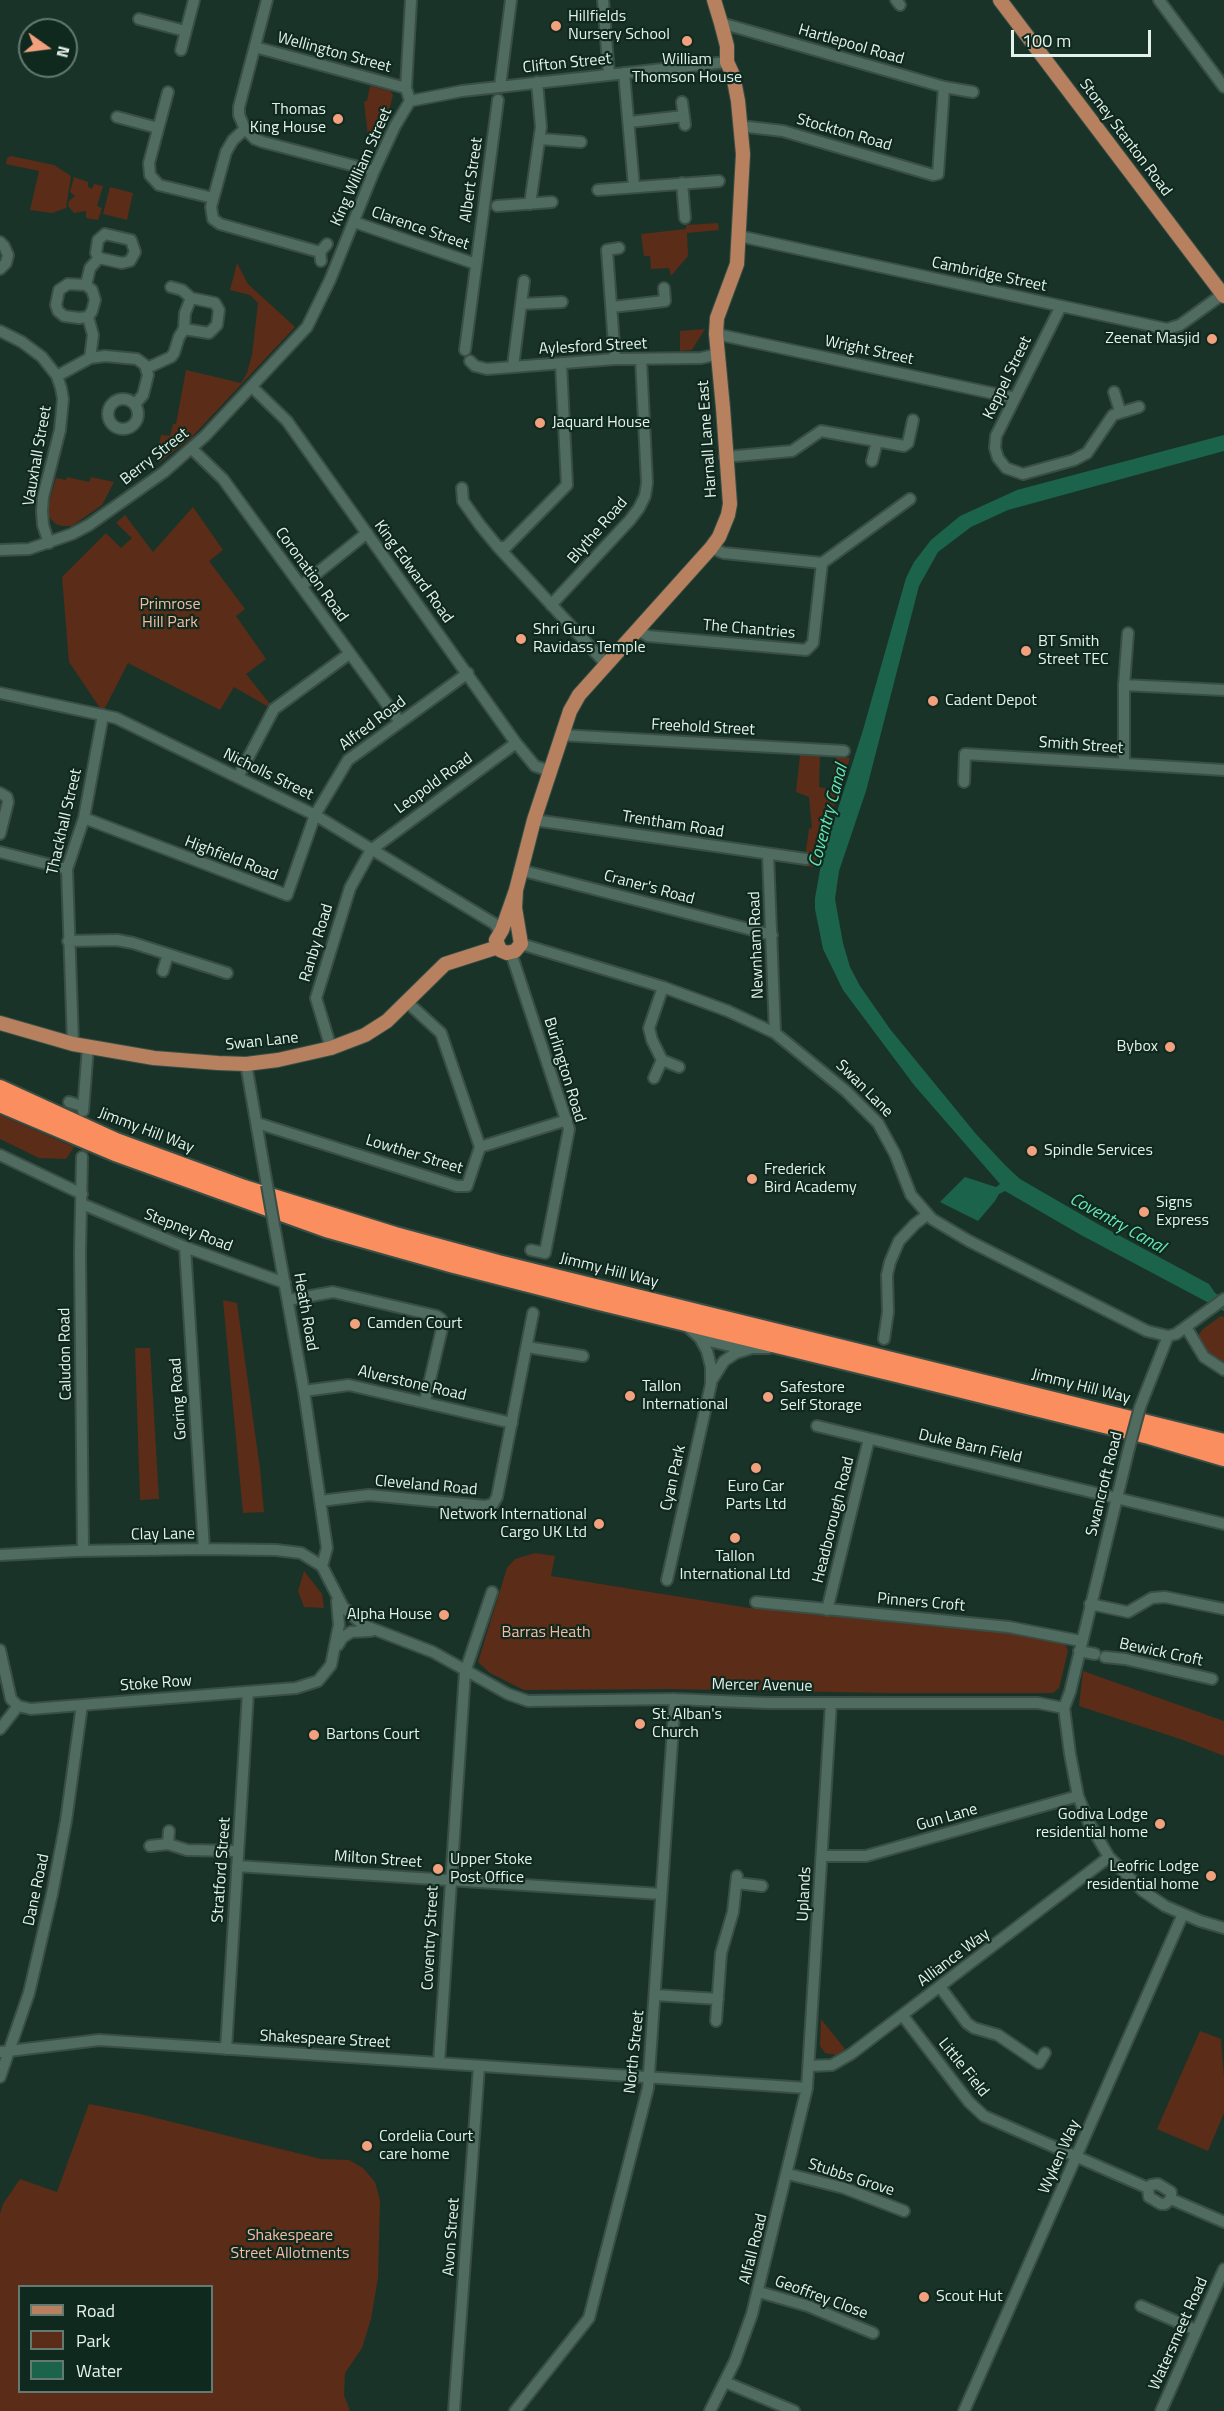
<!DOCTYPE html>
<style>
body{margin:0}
#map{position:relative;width:1224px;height:2411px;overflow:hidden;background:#1a3329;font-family:"Titillium Web",sans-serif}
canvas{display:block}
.legend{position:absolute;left:18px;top:2285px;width:195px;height:108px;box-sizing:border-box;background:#10291f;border:2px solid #647971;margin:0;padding:8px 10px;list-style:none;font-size:18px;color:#e3f2eb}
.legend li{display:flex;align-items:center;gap:12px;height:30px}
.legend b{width:30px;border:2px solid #647971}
.north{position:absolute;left:18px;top:18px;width:60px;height:60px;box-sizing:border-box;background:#10291f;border:2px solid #647971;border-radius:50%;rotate:104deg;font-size:16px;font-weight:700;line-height:24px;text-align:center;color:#e3f2eb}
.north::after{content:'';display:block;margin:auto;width:21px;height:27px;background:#f2a17e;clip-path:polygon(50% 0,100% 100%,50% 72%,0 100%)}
.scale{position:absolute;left:1011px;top:30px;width:140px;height:27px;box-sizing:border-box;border:3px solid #e3f2eb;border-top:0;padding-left:8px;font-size:18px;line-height:21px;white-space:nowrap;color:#e3f2eb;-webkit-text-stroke:4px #10291f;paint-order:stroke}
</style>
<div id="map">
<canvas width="1224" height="2411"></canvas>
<ul class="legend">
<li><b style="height:8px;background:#b7805f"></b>Road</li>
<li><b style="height:16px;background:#5b2c17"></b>Park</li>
<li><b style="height:16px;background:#1b634b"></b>Water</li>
</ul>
<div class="north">N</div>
<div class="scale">100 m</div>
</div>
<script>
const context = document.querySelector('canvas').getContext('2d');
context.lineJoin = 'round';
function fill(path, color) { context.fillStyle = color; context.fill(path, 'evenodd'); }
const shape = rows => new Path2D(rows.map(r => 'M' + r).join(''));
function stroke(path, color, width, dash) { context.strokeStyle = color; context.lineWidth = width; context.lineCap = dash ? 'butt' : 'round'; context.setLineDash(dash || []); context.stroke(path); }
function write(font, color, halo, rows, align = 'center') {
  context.font = font + ' "Titillium Web",sans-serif'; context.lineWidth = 4.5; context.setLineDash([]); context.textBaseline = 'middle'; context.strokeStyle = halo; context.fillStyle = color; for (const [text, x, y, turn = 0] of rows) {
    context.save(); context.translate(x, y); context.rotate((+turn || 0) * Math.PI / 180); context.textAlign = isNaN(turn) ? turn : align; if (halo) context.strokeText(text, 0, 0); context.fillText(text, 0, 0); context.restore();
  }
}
const green = shape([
 [370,86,390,91,393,95,389,111,371,147,369,145,364,102,367,101],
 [11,156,54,165,71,176,66,208,52,213,30,210,39,171,6,164,7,158],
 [74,177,88,182,88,187,92,189,94,184,103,186,97,206,102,208,98,220,86,218,86,211,74,213,68,206,69,201,75,196,70,192],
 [110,187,133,193,127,220,103,214],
 [718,223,719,230,687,233,688,256,671,276,669,268,651,269,650,256,644,256,641,234,686,229,686,225],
 [237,263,248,284,295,327,191,438,160,462,156,459,161,435,170,436,173,424,176,424,186,370,241,383,247,373,252,355,258,303,250,295,230,290],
 [705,329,692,350,680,351,680,331],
 [67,477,89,482,91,477,114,482,102,505,72,526,62,526,56,524,49,517,48,506,56,478,66,480],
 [193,507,223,550,209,561,245,609,236,616,266,659,246,674,270,704,267,706,234,687,220,710,128,663,107,704,104,709,100,708,69,662,62,577,106,533,121,548,132,538,116,523,125,515,153,552],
 [800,755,820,756,819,787,829,789,832,786,836,757,850,758,814,867,804,866,809,829,812,828,809,797,796,792],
 [0,1115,74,1147,66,1159,39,1158,0,1139],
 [223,1300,237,1303,260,1469,264,1512,243,1513],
 [1221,1316,1224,1317,1224,1363,1209,1355,1199,1342,1199,1334,1203,1329],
 [135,1348,150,1348,159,1499,140,1500],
 [535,1553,555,1556,551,1576,749,1608,1022,1633,1065,1643,1068,1651,1059,1688,1053,1693,886,1693,669,1689,524,1690,490,1673,478,1662,507,1568,515,1559],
 [304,1571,322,1594,324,1608,304,1607,298,1591],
 [1083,1671,1224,1721,1224,1756,1183,1740,1079,1706],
 [821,2019,845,2049,836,2055,825,2053,820,2046],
 [1200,2031,1221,2039,1224,2077,1224,2113,1208,2151,1157,2129],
 [89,2104,140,2114,321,2159,349,2160,363,2168,375,2182,380,2200,378,2278,371,2319,362,2348,345,2373,344,2395,350,2411,0,2411,0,2214,3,2204,20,2179,57,2192],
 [20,2286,212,2286,212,2392,20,2392]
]);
const water = shape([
 [1224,435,1224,451,1008,510,971,527,938,552,919,586,866,791,839,871,835,899,843,943,850,967,860,986,890,1029,976,1134,1006,1166,1020,1179,1096,1223,1209,1284,1215,1293,1224,1298,1224,1311,1081,1235,1005,1191,999,1194,995,1201,978,1221,940,1202,965,1177,996,1187,1000,1184,914,1085,843,990,823,949,815,909,815,898,822,859,863,730,906,578,914,562,931,540,960,516,1017,490]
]);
const minor = shape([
 [267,0,239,107,239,115,245,129,255,139,263,142,374,171],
 [603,0,609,75],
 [896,0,900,5],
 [1159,0,1224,87],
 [139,19,185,31],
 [721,23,944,87,973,92],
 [255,47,406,88],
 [181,50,194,0],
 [624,73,634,187],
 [500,86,511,0],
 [168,92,149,163,150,175,159,185,213,198],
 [410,101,462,91,727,62],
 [682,102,685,125],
 [117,117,158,128],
 [630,122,684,116],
 [740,126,783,131,933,175,938,174,944,87],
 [245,129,233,140,226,152,211,207,213,219,220,224,320,252],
 [540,139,581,142],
 [682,183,685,218],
 [598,190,719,181],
 [530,204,541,127,537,82],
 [497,206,552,202],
 [354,222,476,264],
 [105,234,131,240,135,252,130,261,122,263,99,258,96,253,98,240,105,234],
 [739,236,1167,329,1180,325,1223,294],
 [0,242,4,246,8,255,6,263,0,269],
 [321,261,320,252,327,244],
 [68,284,86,285,92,290,95,300,92,311,88,317,79,318,64,316,58,311,56,305,59,290,68,284],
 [86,285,90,268,99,258],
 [171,287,182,290,191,298,215,303,219,310,217,325,209,333,184,329],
 [521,304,562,302],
 [1061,306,996,436,995,448,998,458,1006,468,1023,474,1074,460,1087,453,1113,415,1139,407],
 [612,307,665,301,664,288],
 [88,317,93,335,90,358],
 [0,331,22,342,42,357,57,376,61,388,63,399,60,430,43,497,42,511,43,525,49,543],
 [716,334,1015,398],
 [465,350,498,100],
 [615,359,607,250,619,248],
 [470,361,475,366,487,369,615,359,701,358,719,354],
 [513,366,524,281],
 [147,368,171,357,174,353,179,337,184,329,185,313,191,298],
 [57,376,90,358,105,356,137,359,145,365,148,375,143,395,135,404],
 [252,387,287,421,516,743,535,766,550,771],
 [1114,392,1120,411],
 '108 414a15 15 0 1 1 30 0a15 15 0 1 1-30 0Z',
 [192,449,223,479,400,722],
 [725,457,792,451,821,431,904,446,908,443,913,420],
 [872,461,877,442],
 [462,488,463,501,480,525,498,547,506,547,567,485,561,363],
 [498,547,607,665],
 [711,548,724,553,822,563,910,499],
 [0,550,29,549,72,534,89,525,164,472,205,436,307,327,330,280,374,171,395,126,410,101,406,88,411,0],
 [301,586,367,533],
 [551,605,630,520,639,508,645,496,647,483,641,359],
 [638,630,648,636,806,650,813,643,822,563],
 [1124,685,1224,690],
 [0,693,116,718,315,815,495,924,500,932],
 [561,735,844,751],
 [1124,764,1124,685,1128,633],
 [238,777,274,709,349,654],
 [964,782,965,754,1224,770],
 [0,793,7,797,8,802,0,834],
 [84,818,287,895,315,815,348,760,468,673],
 [534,820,806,859],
 [0,852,67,869],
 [768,855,775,1033],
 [520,870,772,935],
 [68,941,117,940,133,943,227,973],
 [521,944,663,987,728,1011,775,1033,846,1091,878,1123,895,1154,911,1195,932,1219,969,1241,1147,1331,1168,1336,1176,1334,1224,1299],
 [511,953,569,1129,545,1253,531,1250],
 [163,971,168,954],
 [663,987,649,1028,652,1040,662,1060,679,1067],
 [73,1044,67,869,84,818,103,715],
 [331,1048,316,998,350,888,371,850,516,743],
 [246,1064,267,1185],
 [654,1078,662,1060],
 [69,1102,82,1106],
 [83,1111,88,1047],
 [257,1123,457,1186,467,1186,480,1147,441,1033,407,1002],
 [480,1147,567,1120],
 [0,1155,82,1194],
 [82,1157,80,1253,83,1550],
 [82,1204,185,1247,285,1283],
 [274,1225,304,1391,327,1548,322,1566],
 [185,1247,204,1549],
 [288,1300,333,1292,437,1316,441,1319,443,1324,425,1401],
 [1186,1327,1204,1357,1224,1370],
 [698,1335,709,1341,743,1349],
 [884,1339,888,1312,887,1275,890,1262,899,1241,915,1224,927,1215],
 [527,1347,583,1356],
 [712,1380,724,1361,736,1353,752,1348,769,1348],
 [304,1391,349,1385,512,1423],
 [1140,1407,1168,1336],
 [817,1426,1224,1524],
 [320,1501,369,1495,485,1506,493,1504,497,1497,533,1313],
 [0,1555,76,1551,204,1549,276,1550,301,1553,322,1566,343,1607,363,1625,433,1652,508,1694,528,1701,675,1699,767,1703,1038,1703,1064,1708],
 [667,1580,711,1384,711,1367,707,1351,700,1338,687,1326],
 [756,1602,1009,1627,1081,1641],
 [1090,1604,1128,1612,1152,1598,1165,1597,1224,1609],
 [827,1610,869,1439],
 [338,1645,342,1638,351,1632,371,1631],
 [0,1650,11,1699,18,1706,31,1709,296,1688,318,1681,331,1665,339,1625,337,1601],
 [1079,1651,1095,1654],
 [1105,1657,1125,1659,1212,1679],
 [1064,1708,1070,1754,1078,1796,1088,1821,1109,1857,1143,1891,1165,1906,1200,1921,1224,1928],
 [1064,1708,1070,1692,1129,1448],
 [0,1729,18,1706],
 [168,1844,169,1831],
 [150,1846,168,1844,187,1850,238,1851],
 [822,1856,866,1856,1078,1796],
 [237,1866,661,1894],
 [737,1883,762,1886],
 [940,1987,967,2023,974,2028,998,2035,1039,2063,1045,2053],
 [655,1995,718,1999],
 [903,2016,969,2102,984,2116,1148,2188],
 [716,2021,721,1953,733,1912,737,1876],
 [226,2049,248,1693],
 [0,2052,99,2040,807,2088],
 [439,2062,465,1672,492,1592],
 [810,2066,832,2065,851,2054,1109,1857],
 [0,2077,29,1993,52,1894,66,1821,82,1705],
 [788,2174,844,2188,904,2211],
 [1148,2188,1149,2197,1161,2204,1165,2204,1171,2199],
 [1148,2188,1151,2185,1158,2184,1171,2192,1171,2199],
 [1171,2199,1224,2222],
 [759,2292,808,2306,873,2333],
 [1141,2306,1196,2330],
 [725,2382,794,2411],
 [454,2411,479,2066],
 [515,2411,589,2318,648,2088,675,1699],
 [710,2411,735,2361,752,2314,807,2088,831,1703],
 [964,2411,1183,1914],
 [1161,2411,1224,2269]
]);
const major = shape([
 [1000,0,1224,296],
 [516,890,515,908,521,944,515,951,507,953,500,950,496,940,502,930,516,890,534,820,570,711,579,695,711,548,719,537,728,515,730,504,723,408,716,334,717,318,737,264,743,154,738,101,733,75,727,62,727,46,721,23,714,0],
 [0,1023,73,1044,154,1058,218,1063,246,1064,278,1060,331,1048,365,1035,387,1021,445,964,498,947]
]);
const highway = shape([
 [0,1088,116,1141,244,1188,395,1235,498,1263,1224,1442],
 [0,1104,115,1153,326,1229,454,1265,591,1300,950,1387,1149,1436,1224,1458]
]);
const minorBridge = shape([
 [267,1185,274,1225],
 [1129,1448,1140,1407]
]);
const markers = [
 [556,26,6,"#f2a17e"],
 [687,41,6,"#f2a17e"],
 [338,119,6,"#f2a17e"],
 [1212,339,6,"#f2a17e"],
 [540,423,6,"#f2a17e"],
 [521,639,6,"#f2a17e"],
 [1026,651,6,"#f2a17e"],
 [933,701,6,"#f2a17e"],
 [1170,1047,6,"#f2a17e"],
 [1032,1151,6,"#f2a17e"],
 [752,1179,6,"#f2a17e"],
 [1144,1212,6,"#f2a17e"],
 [355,1324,6,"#f2a17e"],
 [630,1396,6,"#f2a17e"],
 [768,1397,6,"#f2a17e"],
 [756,1468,6,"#f2a17e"],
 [599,1524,6,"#f2a17e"],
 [735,1538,6,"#f2a17e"],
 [444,1615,6,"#f2a17e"],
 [640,1724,6,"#f2a17e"],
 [314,1735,6,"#f2a17e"],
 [1160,1824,6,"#f2a17e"],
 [438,1869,6,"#f2a17e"],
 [1211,1876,6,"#f2a17e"],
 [367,2146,6,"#f2a17e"],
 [924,2297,6,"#f2a17e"]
];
const poiNames = [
 ["Hillfields",568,17],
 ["Nursery School",568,35],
 ["William",687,60,"center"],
 ["Thomson House",687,78,"center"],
 ["Thomas",326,110,"right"],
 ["King House",326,128,"right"],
 ["Zeenat Masjid",1200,339,"right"],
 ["Jaquard House",552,423],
 ["Shri Guru",533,630],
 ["Ravidass Temple",533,648],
 ["BT Smith",1038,642],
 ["Street TEC",1038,660],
 ["Cadent Depot",945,701],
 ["Bybox",1158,1047,"right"],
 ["Spindle Services",1044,1151],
 ["Frederick",764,1170],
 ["Bird Academy",764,1188],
 ["Signs",1156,1203],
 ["Express",1156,1221],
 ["Camden Court",367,1324],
 ["Tallon",642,1387],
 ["International",642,1405],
 ["Safestore",780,1388],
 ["Self Storage",780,1406],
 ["Euro Car",756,1487,"center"],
 ["Parts Ltd",756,1505,"center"],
 ["Network International",587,1515,"right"],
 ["Cargo UK Ltd",587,1533,"right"],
 ["Tallon",735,1557,"center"],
 ["International Ltd",735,1575,"center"],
 ["Alpha House",432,1615,"right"],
 ["St. Alban's",652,1715],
 ["Church",652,1733],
 ["Bartons Court",326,1735],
 ["Godiva Lodge",1148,1815,"right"],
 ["residential home",1148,1833,"right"],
 ["Upper Stoke",450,1860],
 ["Post Office",450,1878],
 ["Leofric Lodge",1199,1867,"right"],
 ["residential home",1199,1885,"right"],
 ["Cordelia Court",379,2137],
 ["care home",379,2155],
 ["Scout Hut",936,2297]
];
const streetNames = [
 ["Hartlepool Road",851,45,16],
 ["Wellington Street",334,53,15],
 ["Clifton Street",567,64,-6],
 ["Stockton Road",844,133,16],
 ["Stoney Stanton Road",1125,138,53],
 ["King William Street",362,167,-66],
 ["Albert Street",472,180,-82],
 ["Clarence Street",420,229,19],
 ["Cambridge Street",989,275,12],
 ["Aylesford Street",593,347,-3],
 ["Wright Street",869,351,12],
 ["Keppel Street",1008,378,-64],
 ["Harnall Lane East",708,439,-94],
 ["Vauxhall Street",38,456,-80],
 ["Berry Street",155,457,-38],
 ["Blythe Road",598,531,-49],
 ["King Edward Road",413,572,54],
 ["Coronation Road",311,575,54],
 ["The Chantries",749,630,5],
 ["Alfred Road",373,724,-37],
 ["Freehold Street",703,728,3],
 ["Smith Street",1081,746,4],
 ["Nicholls Street",268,775,26],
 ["Leopold Road",434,784,-36],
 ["Thackhall Street",65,822,-77],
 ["Trentham Road",673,825,9],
 ["Highfield Road",231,859,21],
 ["Craner's Road",649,888,15],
 ["Ranby Road",317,943,-73],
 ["Newnham Road",757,945,-92],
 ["Swan Lane",262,1042,-6],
 ["Burlington Road",564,1070,73],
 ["Swan Lane",864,1089,45],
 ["Jimmy Hill Way",146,1131,21],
 ["Lowther Street",414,1155,17],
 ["Stepney Road",188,1231,21],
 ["Jimmy Hill Way",609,1271,14],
 ["Heath Road",305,1312,80],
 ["Caludon Road",66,1354,-91],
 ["Alverstone Road",412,1384,13],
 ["Jimmy Hill Way",1081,1387,14],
 ["Goring Road",179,1399,-94],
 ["Duke Barn Field",970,1447,13],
 ["Cyan Park",674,1478,-77],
 ["Swancroft Road",1105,1484,-76],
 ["Cleveland Road",426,1486,5],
 ["Headborough Road",834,1520,-76],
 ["Clay Lane",163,1535,-1],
 ["Pinners Croft",921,1603,5],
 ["Bewick Croft",1161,1653,12],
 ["Stoke Row",156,1684,-4],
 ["Mercer Avenue",762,1686,1],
 ["Gun Lane",947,1818,-16],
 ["Milton Street",378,1860,4],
 ["Stratford Street",222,1870,-86],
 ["Dane Road",37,1890,-78],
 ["Uplands",805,1894,-87],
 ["Coventry Street",431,1938,-87],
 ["Alliance Way",954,1958,-37],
 ["Shakespeare Street",325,2040,3],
 ["North Street",635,2052,-84],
 ["Little Field",963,2068,51],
 ["Wyken Way",1060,2157,-66],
 ["Stubbs Grove",851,2178,18],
 ["Avon Street",452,2237,-86],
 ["Alfall Road",754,2249,-76],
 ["Geoffrey Close",821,2298,20],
 ["Watersmeet Road",1179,2334,-66]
];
const parkNames = [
 ["Primrose",170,605],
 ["Hill Park",170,623],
 ["Barras Heath",546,1633],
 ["Shakespeare",290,2236],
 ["Street Allotments",290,2254]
];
const waterNames = [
 ["Coventry Canal",829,816,-75],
 ["Coventry Canal",1117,1224,29]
];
fill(green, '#5b2c17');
fill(water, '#1b634b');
stroke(minor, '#394f46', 14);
stroke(major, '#394f46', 16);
stroke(highway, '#394f46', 20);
stroke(minor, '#506b5f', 10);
stroke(major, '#b7805f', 14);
stroke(highway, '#fb8e5f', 16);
stroke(minorBridge, '#394f46', 14, []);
stroke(minorBridge, '#506b5f', 10);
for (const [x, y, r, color] of markers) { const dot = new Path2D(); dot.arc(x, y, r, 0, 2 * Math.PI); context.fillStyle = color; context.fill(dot); stroke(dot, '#10291f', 2); }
write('16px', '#e3f2eb', '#10291f', poiNames, 'left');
write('16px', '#e3f2eb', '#10291f', streetNames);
write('16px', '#f7baa1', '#10291f', parkNames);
write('italic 18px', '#67e5b6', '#10291f', waterNames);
</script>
